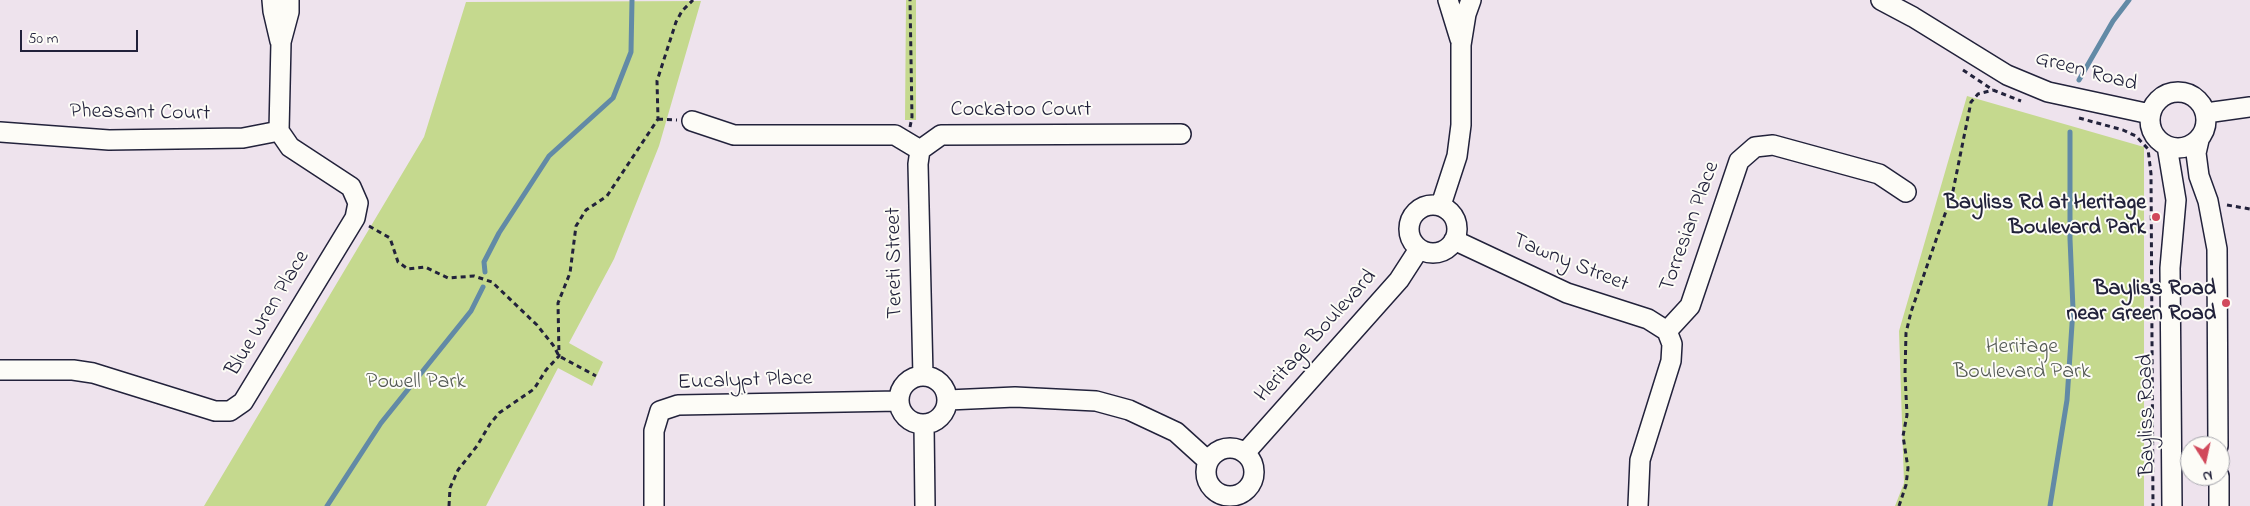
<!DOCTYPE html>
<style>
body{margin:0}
#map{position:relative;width:2250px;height:506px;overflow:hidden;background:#eee3ed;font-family:"Indie Flower",sans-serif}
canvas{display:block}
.north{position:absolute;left:2180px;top:436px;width:50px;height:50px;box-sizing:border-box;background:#fdfcf7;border:1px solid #a5a5ac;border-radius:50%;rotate:170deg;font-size:14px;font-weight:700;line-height:20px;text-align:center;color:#22223b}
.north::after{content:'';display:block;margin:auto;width:18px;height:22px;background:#d1495b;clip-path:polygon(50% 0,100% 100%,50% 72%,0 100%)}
.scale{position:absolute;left:20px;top:30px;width:118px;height:22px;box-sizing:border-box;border:2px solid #22223b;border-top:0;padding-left:6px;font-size:15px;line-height:18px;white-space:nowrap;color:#22223b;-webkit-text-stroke:4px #fdfcf7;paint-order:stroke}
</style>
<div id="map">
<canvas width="2250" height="506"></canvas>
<div class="north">N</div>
<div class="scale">50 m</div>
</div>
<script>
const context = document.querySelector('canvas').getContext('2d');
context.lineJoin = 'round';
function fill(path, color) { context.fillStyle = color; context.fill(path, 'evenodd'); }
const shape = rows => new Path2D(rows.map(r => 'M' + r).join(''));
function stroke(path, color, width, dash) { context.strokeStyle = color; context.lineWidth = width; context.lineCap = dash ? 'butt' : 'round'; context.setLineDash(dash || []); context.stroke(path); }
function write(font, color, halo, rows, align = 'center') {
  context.font = font + ' "Indie Flower",sans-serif'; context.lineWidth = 4; context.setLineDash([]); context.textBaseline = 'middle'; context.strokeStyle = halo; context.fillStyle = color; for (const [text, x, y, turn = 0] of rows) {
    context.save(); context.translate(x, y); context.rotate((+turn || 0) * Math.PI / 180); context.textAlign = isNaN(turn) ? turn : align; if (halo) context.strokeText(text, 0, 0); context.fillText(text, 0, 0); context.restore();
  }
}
const green = shape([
 [906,0,916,0,916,120,905,120],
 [701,1,659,146,614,259,569,343,603,362,592,386,558,368,486,506,204,506,424,137,466,2],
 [1967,96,2144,147,2144,506,1895,506,1904,483,1899,331]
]);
const stream = shape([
 [2079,80,2113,21,2129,0],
 [485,272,484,262,499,233,549,156,613,98,631,52,632,0],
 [327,506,381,423,471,311,483,287],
 [2050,506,2067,400,2073,309,2070,239,2070,132]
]);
const path = shape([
 [1963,70,1993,90,2021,101],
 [2079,118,2123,130,2136,136,2148,149,2151,174,2153,506],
 [658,119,677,120],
 [910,127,912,117,910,0],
 [2227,205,2250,209],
 [369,226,390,238,398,262,408,269,425,267,448,278,474,276,492,282,537,325,553,345,559,356,596,376],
 [449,506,450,488,458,470,477,446,490,424,499,413,534,389,546,370,559,356,558,303,570,273,576,226,586,210,607,196,658,119,657,81,676,22,682,11,693,0],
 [1899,506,1906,485,1908,468,1903,436,1907,415,1905,374,1906,333,1911,312,1953,191,1971,102,1978,94,1993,90]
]);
const minor = shape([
 [272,0,273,11,280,41],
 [1448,0,1460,39],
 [1881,0,1913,17,2007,75,2048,92,2150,114],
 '2150 120a28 28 0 1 1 56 0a28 28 0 1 1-56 0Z',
 [2206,113,2250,107],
 [692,121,734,135,895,135,920,150,941,135,1181,134],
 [0,132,109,140,243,138,279,131],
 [2199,140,2196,153,2199,176,2208,201,2217,249,2218,446],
 [2167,146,2176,200,2170,268,2172,506],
 [920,150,918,164,923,376],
 '1409 229a24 24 0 1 1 48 0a24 24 0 1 1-48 0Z',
 [1441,205,1457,156,1461,125,1461,45,1466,14,1471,0],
 [1454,240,1567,293,1648,319,1667,331],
 [0,370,73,370,93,373,215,411,230,411,243,402,355,218,358,203,351,187,290,147,279,131,281,42,289,12,289,0],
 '899 400a24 24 0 1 1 48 0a24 24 0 1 1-48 0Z',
 [948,400,1015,397,1096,401,1129,410,1176,432,1208,461],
 [924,425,925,506],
 '1206 472a24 24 0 1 1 48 0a24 24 0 1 1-48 0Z',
 [1245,453,1399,280,1419,249],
 [2219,476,2219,506],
 [654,506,654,431,660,411,678,405,899,401],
 [1638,506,1640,460,1671,361,1672,344,1667,331,1690,306,1739,161,1755,147,1773,145,1879,174,1906,192]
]);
const markers = [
 [2156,217,5,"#d1495b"],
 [2226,303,5,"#d1495b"]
];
const streetNames = [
 ["Green Road",2086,73,15],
 ["Cockatoo Court",1021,111],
 ["Pheasant Court",140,114,1],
 ["Torresian Place",1691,227,-70],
 ["Tereti Street",896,263,-91],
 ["Tawny Street",1570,264,22],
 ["Blue Wren Place",269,314,-59],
 ["Heritage Boulevard",1317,337,-48],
 ["Eucalypt Place",745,382,-2],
 ["Bayliss Road",2148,415,-91]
];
const poiNames = [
 ["Bayliss Rd at Heritage",2146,204],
 ["Boulevard Park",2146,229],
 ["Bayliss Road",2216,290],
 ["near Green Road",2216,315]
];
const parkNames = [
 ["Heritage",2022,348],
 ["Boulevard Park",2022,373],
 ["Powell Park",416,383]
];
fill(green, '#c5d98e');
stroke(stream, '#628aa6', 5);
stroke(minor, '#22223b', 22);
stroke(path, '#22223b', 3, [5, 4]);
stroke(minor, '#fdfcf7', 19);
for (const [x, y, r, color] of markers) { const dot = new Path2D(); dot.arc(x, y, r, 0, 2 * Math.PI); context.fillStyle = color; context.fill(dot); stroke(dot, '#fdfcf7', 2); }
write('22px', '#22223b', '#fdfcf7', streetNames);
write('bold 22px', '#22223b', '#fdfcf7', poiNames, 'right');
write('22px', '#535954', '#fdfcf7', parkNames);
</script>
